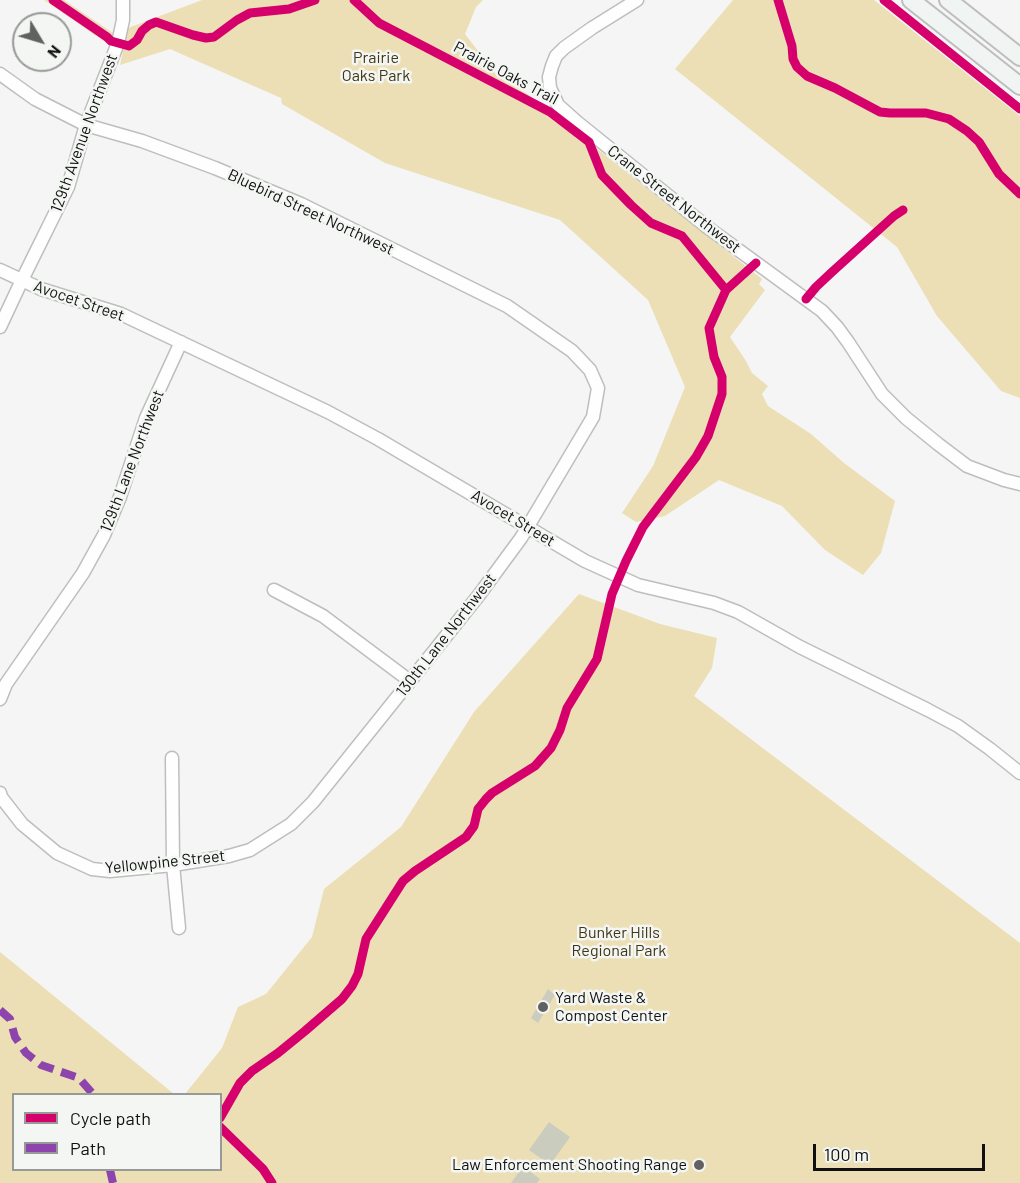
<!DOCTYPE html>
<style>
body{margin:0}
#map{position:relative;width:1020px;height:1183px;overflow:hidden;background:#f4f5f4;font-family:Barlow,sans-serif}
canvas{display:block}
.legend{position:absolute;left:12px;top:1093px;width:210px;height:78px;box-sizing:border-box;background:#f3f6f3;border:2px solid #989a98;margin:0;padding:8px 10px;list-style:none;font-size:18px;color:#101110}
.legend li{display:flex;align-items:center;gap:12px;height:30px}
.legend b{width:30px;border:2px solid #989a98}
.north{position:absolute;left:12px;top:12px;width:60px;height:60px;box-sizing:border-box;background:#f3f6f3;border:2px solid #989a98;border-radius:50%;rotate:128deg;font-size:16px;font-weight:700;line-height:24px;text-align:center;color:#101110}
.north::after{content:'';display:block;margin:auto;width:21px;height:27px;background:#606160;clip-path:polygon(50% 0,100% 100%,50% 72%,0 100%)}
.scale{position:absolute;left:813px;top:1144px;width:172px;height:27px;box-sizing:border-box;border:3px solid #101110;border-top:0;padding-left:8px;font-size:18px;line-height:21px;white-space:nowrap;color:#101110;-webkit-text-stroke:4px #f3f6f3;paint-order:stroke}
</style>
<div id="map">
<canvas width="1020" height="1183"></canvas>
<ul class="legend">
<li><b style="height:8px;background:#d6006c"></b>Cycle path</li>
<li><b style="height:8px;background:#8e44ad"></b>Path</li>
</ul>
<div class="north">N</div>
<div class="scale">100 m</div>
</div>
<script>
const context = document.querySelector('canvas').getContext('2d');
context.lineJoin = 'round';
function fill(path, color) { context.fillStyle = color; context.fill(path, 'evenodd'); }
const shape = rows => new Path2D(rows.map(r => 'M' + r).join(''));
function stroke(path, color, width, dash) { context.strokeStyle = color; context.lineWidth = width; context.lineCap = dash ? 'butt' : 'round'; context.setLineDash(dash || []); context.stroke(path); }
function write(font, color, halo, rows, align = 'center') {
  context.font = font + ' Barlow,sans-serif'; context.lineWidth = 5; context.setLineDash([]); context.textBaseline = 'middle'; context.strokeStyle = halo; context.fillStyle = color; for (const [text, x, y, turn = 0] of rows) {
    context.save(); context.translate(x, y); context.rotate((+turn || 0) * Math.PI / 180); context.textAlign = isNaN(turn) ? turn : align; if (halo) context.strokeText(text, 0, 0); context.fillText(text, 0, 0); context.restore();
  }
}
const green = shape([
 [44,0,64,0,113,33,108,44],
 [202,0,483,0,476,7,465,34,498,77,529,95,762,279,759,284,765,290,730,337,746,361,752,373,768,386,762,394,768,406,811,434,844,463,895,501,881,553,863,575,825,550,782,506,719,480,665,516,636,522,622,513,653,466,685,387,648,300,560,220,385,163,282,104,281,98,170,49,120,65,128,28],
 [733,0,874,0,1020,116,1020,398,1001,391,937,316,897,247,675,69],
 [579,594,660,624,717,638,712,668,694,696,1020,943,1020,1183,0,1183,0,952,174,1094,14,1094,14,1170,220,1170,220,1094,185,1094,222,1048,238,1007,266,994,312,937,324,889,401,827,474,712]
]);
const building = shape([
 [548,989,555,995,538,1023,531,1018],
 [549,1122,570,1137,550,1165,529,1150],
 [523,1166,540,1179,537,1183,511,1183]
]);
const minor = shape([
 [637,0,592,28,564,48,556,56,552,66,549,77,550,88,558,105,577,122,707,227,822,311,837,327,848,342,882,394,906,418,938,444,967,466,1004,480,1020,484],
 [0,74,35,99,86,125,142,141,215,168,301,204,507,306,572,351,590,370,598,388,593,417,521,538,479,595,313,802,291,824,250,850,229,856,173,865,110,871,92,869,57,853,22,824,1,797,0,793],
 [0,270,41,289,121,314,328,412,378,439,585,561,638,585,714,603,738,612,800,647,928,710,958,726,990,749,1020,773],
 [0,327,22,280,68,187,86,125,118,43,123,20,123,0],
 [274,590,323,616,410,681],
 [0,699,6,684,83,573,104,535,120,497,146,418,181,342],
 [172,758,173,865,179,928]
]);
const secondary = shape([
 [911,0,1020,86],
 [948,0,1020,57]
]);
const quiet = shape([
 [0,1010,10,1019,15,1037,26,1053,41,1065,79,1078,93,1094],
 [110,1170,113,1183]
]);
const cycleway = shape([
 [53,0,107,37,111,41,129,46,137,40,142,31,149,25,156,22,193,35,206,38,214,37,237,20,250,13,289,9,315,0],
 [354,0,379,23,550,112,589,142,602,175,631,205,651,223,682,236,726,290],
 [778,0,792,46,793,59,797,67,807,76,835,88,880,112,890,113,926,113,949,119,967,131,979,142,999,174,1020,194],
 [884,0,1020,109],
 [806,299,816,287,832,272,894,216,903,210],
 [220,1118,240,1083,252,1071,278,1053,305,1031,342,999,352,986,358,974,366,939,403,881,415,871,466,837,474,826,478,809,486,799,492,793,535,766,551,748,560,730,567,708,597,659,612,594,626,561,643,527,696,457,708,436,722,394,722,377,714,357,709,328,726,290,756,263],
 [220,1127,263,1169,272,1183]
]);
const markers = [
 [543,1007,6,"#606160"],
 [699,1165,6,"#606160"]
];
const parkNames = [
 ["Prairie",376,58],
 ["Oaks Park",376,76],
 ["Bunker Hills",619,933],
 ["Regional Park",619,951]
];
const streetNames = [
 ["Prairie Oaks Trail",506,73,28],
 ["129th Avenue Northwest",84,133,-70],
 ["Crane Street Northwest",674,199,38],
 ["Bluebird Street Northwest",311,212,25],
 ["Avocet Street",79,301,19],
 ["129th Lane Northwest",132,461,-69],
 ["Avocet Street",513,518,31],
 ["130th Lane Northwest",446,635,-52],
 ["Yellowpine Street",165,862,-6]
];
const poiNames = [
 ["Yard Waste &",555,998],
 ["Compost Center",555,1016],
 ["Law Enforcement Shooting Range",687,1165,"right"]
];
fill(green, '#ecdfb6');
fill(building, '#cacdbe');
stroke(minor, '#bdbebd', 15);
stroke(secondary, '#bdbebd', 20);
stroke(minor, '#fdfefd', 12);
stroke(secondary, '#f0f4f2', 16);
stroke(quiet, '#8e44ad', 8, [15, 8]);
stroke(cycleway, '#d6006c', 9);
for (const [x, y, r, color] of markers) { const dot = new Path2D(); dot.arc(x, y, r, 0, 2 * Math.PI); context.fillStyle = color; context.fill(dot); stroke(dot, '#f3f6f3', 2); }
write('16px', '#413615', '#f3f6f3', parkNames);
write('16px', '#101110', '#f3f6f3', streetNames);
write('16px', '#101110', '#f3f6f3', poiNames, 'left');
</script>
